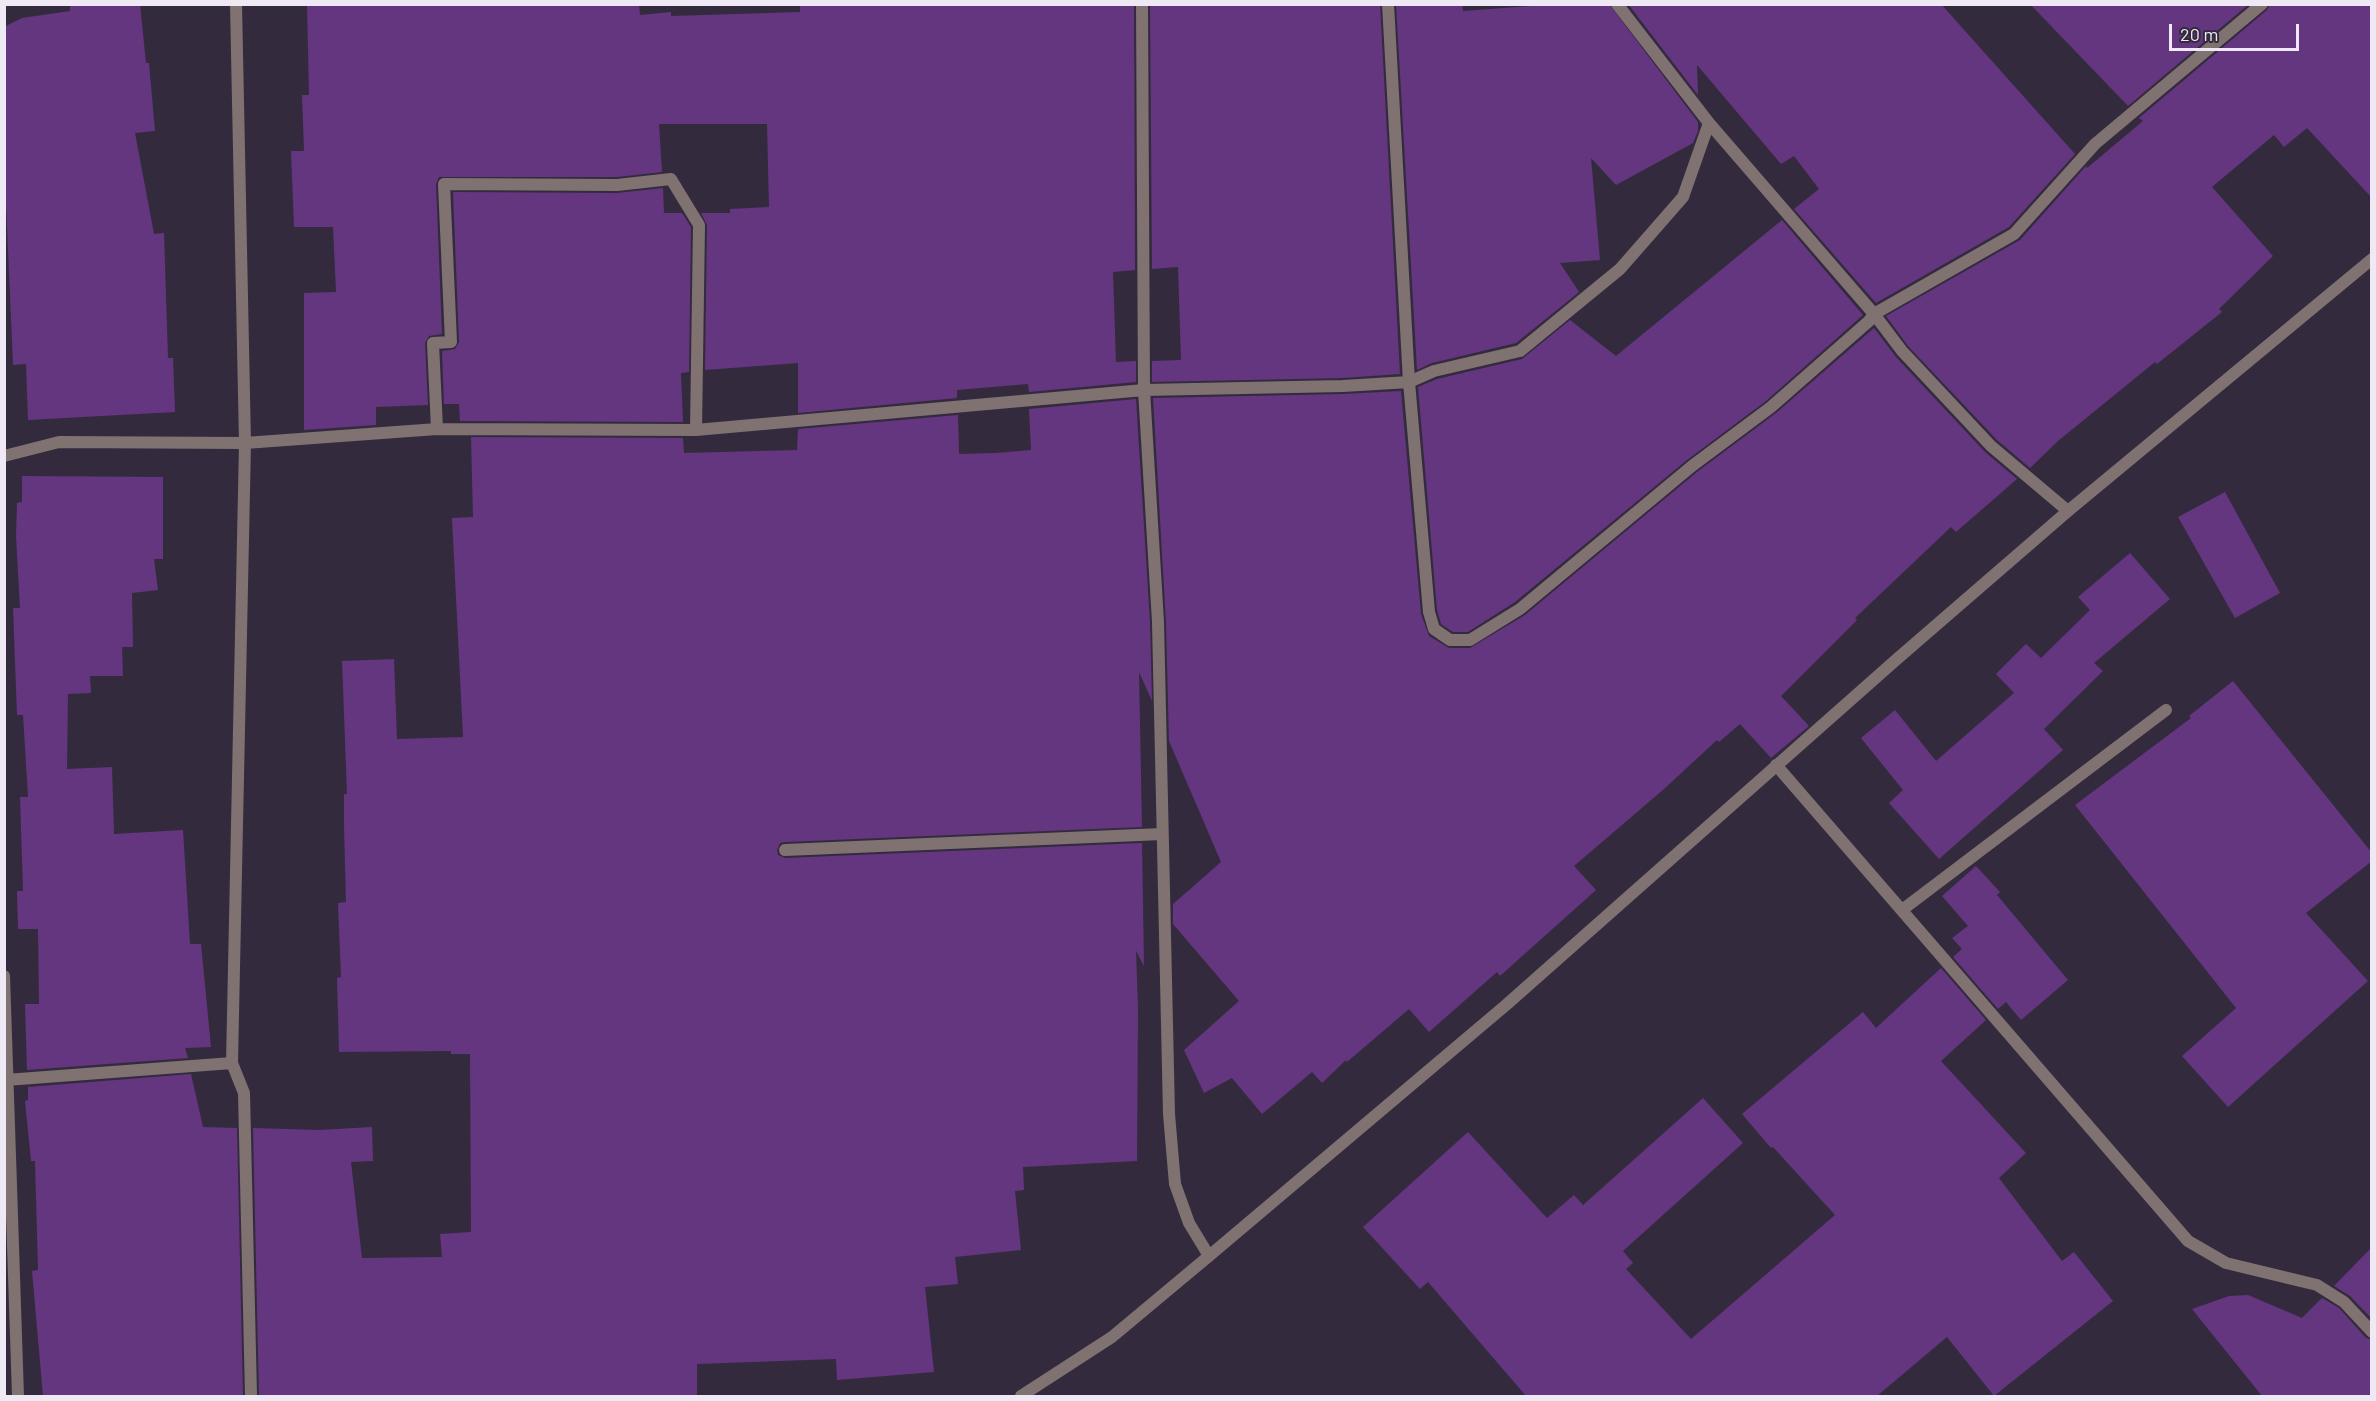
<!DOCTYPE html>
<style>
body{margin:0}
#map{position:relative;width:2376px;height:1401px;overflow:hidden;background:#342a3e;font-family:Barlow,sans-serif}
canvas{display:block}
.frame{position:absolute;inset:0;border:6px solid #eee9f5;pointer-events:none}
.scale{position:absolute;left:2169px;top:24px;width:130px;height:27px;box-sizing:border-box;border:3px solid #eee9f5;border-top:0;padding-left:8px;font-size:18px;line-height:21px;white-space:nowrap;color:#eee9f5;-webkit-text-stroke:4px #342a3e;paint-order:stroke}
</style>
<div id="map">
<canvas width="2376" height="1401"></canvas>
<div class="frame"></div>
<div class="scale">20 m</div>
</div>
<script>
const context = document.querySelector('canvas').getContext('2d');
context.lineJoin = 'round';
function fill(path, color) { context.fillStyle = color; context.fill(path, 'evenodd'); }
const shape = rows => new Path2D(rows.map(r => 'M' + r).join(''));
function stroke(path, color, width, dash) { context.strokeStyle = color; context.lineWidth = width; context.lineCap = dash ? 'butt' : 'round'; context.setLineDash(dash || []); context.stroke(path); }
const building = shape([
 [70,4,140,4,146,63,149,63,155,131,135,133,154,234,164,233,168,358,173,358,175,412,28,420,26,364,13,365,4,157,4,27,22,18,70,11],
 [307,4,639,4,640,15,671,12,671,16,800,12,800,4,1134,4,1135,270,1113,272,1116,362,1136,361,1136,382,1029,392,1028,384,957,390,957,398,798,413,798,363,705,370,707,225,701,213,730,213,730,209,769,207,767,124,659,124,662,172,617,177,439,177,436,184,442,334,429,336,425,343,428,405,376,407,376,425,304,430,304,293,336,292,333,227,294,227,291,151,304,151,302,95,309,95],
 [1150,4,1380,4,1400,374,1343,378,1152,382,1152,361,1181,360,1178,267,1152,269],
 [1396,4,1462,4,1463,11,1557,4,1609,4,1698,122,1698,131,1693,143,1616,185,1591,158,1600,260,1560,263,1579,292,1516,343,1432,363,1417,370],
 [1628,4,1941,4,2075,154,2009,227,1876,303,1794,209,1819,189,1794,156,1781,164,1697,65,1698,95],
 [2030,4,2249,4,2128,106],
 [2270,4,2372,4,2372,198,2307,128,2284,147,2274,135,2212,187,2273,256,2219,309,2222,312,2157,364,2155,362,2058,441,2030,468,1997,440,1908,346,1886,316,2020,240,2086,166,2087,168,2143,121,2139,118,2267,10],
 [663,188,664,213,682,213,691,227,689,372,681,373,683,422,460,421,459,404,444,404,442,351,455,349,459,342,453,192,617,193],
 [1782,220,1863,315,1766,401,1687,460,1515,602,1468,632,1453,632,1441,624,1437,610,1418,387,1437,379,1522,359,1570,320,1616,356],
 [1874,328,1896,357,1985,452,2017,479,1956,532,1951,527,1855,618,1857,620,1781,696,1809,726,1771,758,1740,724,1719,742,1717,740,1664,789,1574,866,1596,890,1500,976,1497,972,1429,1032,1409,1009,1347,1062,1346,1060,1322,1083,1312,1072,1262,1114,1232,1078,1204,1093,1184,1050,1239,1001,1173,924,1173,904,1221,862,1169,741,1166,622,1153,398,1343,394,1401,391,1421,614,1429,636,1449,648,1470,648,1525,615,1697,472,1776,413],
 [1136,399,1150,622,1152,701,1139,672,1142,827,785,842,780,843,777,850,778,855,785,858,1142,843,1144,966,1136,951,1138,1009,1137,1161,1023,1167,1024,1190,1015,1191,1021,1250,955,1257,958,1284,925,1287,934,1372,837,1380,836,1359,697,1364,697,1396,259,1396,253,1128,319,1130,372,1127,373,1161,351,1162,362,1258,442,1257,440,1234,471,1232,470,1054,451,1054,451,1051,339,1052,337,978,341,977,338,903,346,902,344,826,344,794,347,794,342,661,394,659,397,739,463,737,452,518,473,517,471,437,683,438,684,453,797,450,798,429,958,415,959,454,995,453,1031,450,1029,409],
 [22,476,163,477,163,559,154,559,158,590,132,593,133,647,122,647,123,676,90,676,91,693,68,694,67,769,112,767,114,834,183,830,190,944,201,944,211,1047,185,1048,188,1058,27,1070,25,1004,39,1004,38,929,18,929,17,891,23,891,20,797,28,797,23,715,17,715,13,608,20,608,16,536,17,503,22,502],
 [2225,492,2280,593,2235,618,2178,517],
 [2130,553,2170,599,2094,663,2103,671,2044,729,2063,750,1939,859,1889,803,1903,790,1861,738,1895,710,1936,761,2014,693,1996,674,2026,644,2041,658,2090,610,2078,597],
 [2233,681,2372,853,2372,861,2306,913,2368,981,2228,1107,2182,1056,2236,1008,2075,805,2191,718,2189,716],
 [1976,866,2000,892,1997,895,2068,980,2021,1020,2006,1002,1998,1009,1953,957,1962,949,1952,938,1968,926,1942,896],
 [1941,968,1986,1020,1941,1061,2026,1153,1999,1178,2062,1261,2074,1252,2113,1301,1994,1396,1947,1337,1877,1396,1526,1396,1428,1282,1420,1289,1363,1227,1468,1132,1547,1218,1574,1195,1583,1205,1703,1098,1743,1143,1623,1251,1633,1263,1626,1269,1691,1339,1835,1215,1773,1147,1771,1148,1742,1114,1863,1012,1876,1028],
 [191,1074,203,1127,237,1128,243,1396,43,1396,32,1271,38,1270,35,1161,31,1161,25,1101,28,1100,28,1087],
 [2372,1247,2372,1319,2350,1296,2334,1286],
 [2248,1295,2302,1318,2322,1298,2339,1308,2366,1338,2372,1340,2372,1396,2262,1396,2192,1309,2229,1296]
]);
const minor = shape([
 [236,4,245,443,232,1063,244,1093,251,1396],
 [1142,4,1144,390,1158,622,1169,1114,1175,1184,1189,1223,1209,1256],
 [1388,4,1409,382,1429,612,1434,629,1450,640,1470,640,1520,609,1692,466,1771,407,1869,321,1874,314,2014,234,2095,144,2262,4],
 [1617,4,1709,123,1874,314,1902,351,1991,446,2068,511],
 [437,429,433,343,451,342,444,184,617,185,671,179,699,225,696,430],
 [4,456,59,442,245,443,437,429,696,430,1144,390,1343,386,1409,382,1434,371,1520,351,1620,269,1683,197,1709,123],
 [1776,765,2188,1241,2226,1263,2317,1285,2344,1302,2372,1332],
 [785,850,1162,834],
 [1902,910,2166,710],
 [4,976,18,1396],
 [6,1080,232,1063],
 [1021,1396,1112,1337,1209,1256,1506,1005,1897,659,2068,511,2372,259]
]);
fill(building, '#643680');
stroke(minor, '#7f7271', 12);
</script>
